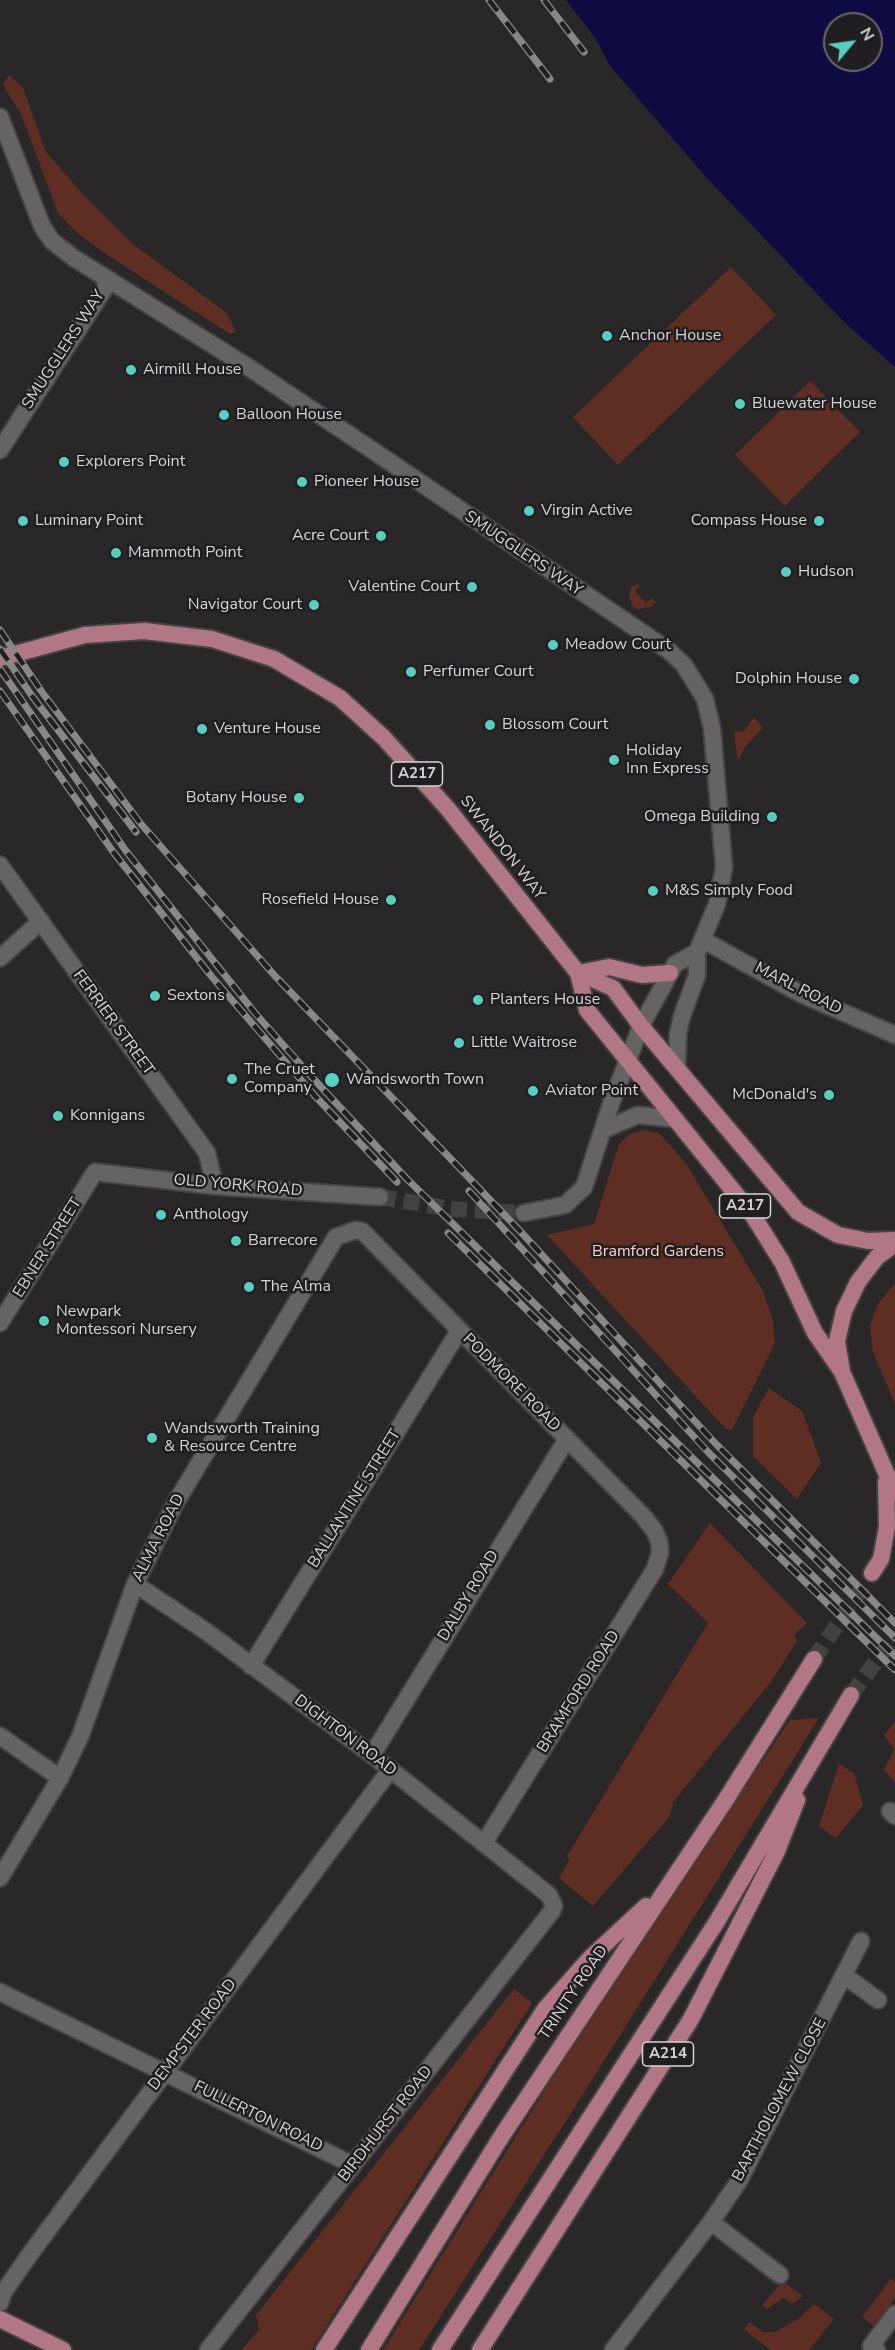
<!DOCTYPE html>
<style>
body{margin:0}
#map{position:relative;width:895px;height:2350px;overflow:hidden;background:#2a2729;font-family:"Nunito Sans",sans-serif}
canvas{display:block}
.north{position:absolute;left:823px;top:12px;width:60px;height:60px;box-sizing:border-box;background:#201e20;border:2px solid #696769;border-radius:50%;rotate:61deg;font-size:16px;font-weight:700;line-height:24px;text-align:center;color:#d6d5d6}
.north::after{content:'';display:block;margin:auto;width:21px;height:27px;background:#58cec0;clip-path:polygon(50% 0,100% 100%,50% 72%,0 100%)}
</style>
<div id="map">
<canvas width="895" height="2350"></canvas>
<div class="north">N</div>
</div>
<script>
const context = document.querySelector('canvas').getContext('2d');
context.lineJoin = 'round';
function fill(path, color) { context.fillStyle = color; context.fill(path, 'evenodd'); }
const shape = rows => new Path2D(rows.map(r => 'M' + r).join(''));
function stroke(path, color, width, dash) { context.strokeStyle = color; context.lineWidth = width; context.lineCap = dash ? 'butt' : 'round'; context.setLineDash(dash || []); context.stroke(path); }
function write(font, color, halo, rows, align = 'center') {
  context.font = font + ' "Nunito Sans",sans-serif'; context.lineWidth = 5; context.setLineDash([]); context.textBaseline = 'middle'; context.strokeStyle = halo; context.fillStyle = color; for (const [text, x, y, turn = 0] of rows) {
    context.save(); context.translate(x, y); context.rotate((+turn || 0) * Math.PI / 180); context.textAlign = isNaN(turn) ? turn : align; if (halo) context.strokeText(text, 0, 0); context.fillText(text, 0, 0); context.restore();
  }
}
const green = shape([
 [9,75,23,88,46,152,81,192,134,245,227,313,236,332,230,334,109,256,77,233,58,213,21,114,3,85],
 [731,267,776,315,618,465,573,417],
 [810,381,860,432,785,506,735,455],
 [638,584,640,586,635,591,646,603,652,598,656,602,651,607,637,609,632,605,629,593,632,586],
 [754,717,763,728,745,747,738,761,734,732,744,731],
 [643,1130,659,1133,685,1162,763,1291,773,1321,775,1343,732,1430,726,1429,547,1235,594,1224,619,1144,630,1134],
 [895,1283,895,1404,873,1352,870,1326,878,1304],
 [769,1388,802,1411,821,1463,797,1499,753,1456,753,1417],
 [710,1523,807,1623,794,1635,797,1641,770,1683,673,1802,670,1816,593,1906,559,1878,570,1859,567,1856,708,1623,668,1584],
 [819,1718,592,2080,419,2350,383,2350,562,2062,790,1720],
 [895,1721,895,1783,884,1770,894,1749,884,1735],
 [839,1764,854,1773,863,1805,836,1838,841,1842,819,1826],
 [514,1989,532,2003,311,2350,241,2350,259,2330,256,2315],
 [891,2279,895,2282,895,2298,874,2326,862,2317],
 [783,2281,803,2296,792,2304,784,2298,767,2309,762,2305],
 [814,2304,834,2319,809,2350,771,2350,744,2330,749,2322,763,2332,775,2332,798,2319]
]);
const water = shape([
 [566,0,895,0,895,367,844,322,706,177,610,66,596,39],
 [835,24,871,24,871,60,835,60]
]);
const minorTunnel = shape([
 [380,1197,451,1209,524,1213]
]);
const trunkTunnel = shape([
 [814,1659,872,1573],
 [851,1695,895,1636]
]);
const minor = shape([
 [0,117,42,226,52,241,74,258,248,367,378,454,668,650,684,665,705,699,712,728,724,867,717,904,697,952,697,975,682,1016,678,1033,677,1067],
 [0,450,110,280],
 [0,865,207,1153,215,1186],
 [703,940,801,994,895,1035],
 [0,958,41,921],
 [603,1130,638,1115,675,1119],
 [524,1213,565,1205,584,1187,612,1101,641,1026,675,964,697,952],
 [0,1323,95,1172,215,1186,380,1197],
 [135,1584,207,1632,372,1755,549,1895,554,1906,552,1911,208,2350],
 [251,1666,459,1331],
 [0,1736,60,1778],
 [372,1755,567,1439],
 [890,1811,895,1816],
 [0,1878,60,1778,80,1737,135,1584,176,1502,336,1237,356,1230,362,1231,643,1516,654,1530,659,1541,660,1553,655,1569,484,1843],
 [845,1976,878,2000],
 [0,1992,353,2165],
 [711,2222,780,2275],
 [0,2303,3,2293,33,2250,390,1770],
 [613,2350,711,2222,739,2181,861,1941],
 [877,2350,871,2346,895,2314]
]);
const trunk = shape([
 [0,658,85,635,144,631,212,639,274,659,340,698,384,738,448,809,578,973,587,1010,752,1214,782,1262,815,1333,842,1372],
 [578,973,613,988,641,1026,798,1212,838,1235,868,1241,895,1240],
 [579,973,609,967,642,975,670,973],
 [895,1244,877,1257,858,1282,844,1311,837,1341,842,1372,895,1493],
 [872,1573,881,1559,887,1527,886,1482],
 [0,2319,63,2350],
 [324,2350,545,2009,590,1958,646,1906],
 [369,2350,503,2134,725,1801,814,1659],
 [440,2350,716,1923,851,1695],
 [480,2350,691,2019,777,1851,797,1800]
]);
const rail = shape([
 [489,0,550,79],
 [544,0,584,52],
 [0,630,42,692,141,824,275,976,521,1232,715,1443,895,1623],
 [0,649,32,696,136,832],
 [0,669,126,851,255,1013,309,1074,406,1178,895,1656],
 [0,691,114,853,212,977,315,1096,397,1182],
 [469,1191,708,1452,895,1638],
 [448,1233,895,1670]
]);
const markers = [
 [607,336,6,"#58cec0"],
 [131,370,6,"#58cec0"],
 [740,404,6,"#58cec0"],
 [224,415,6,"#58cec0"],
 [64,462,6,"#58cec0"],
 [302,482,6,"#58cec0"],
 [529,511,6,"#58cec0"],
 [23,521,6,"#58cec0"],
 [819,521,6,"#58cec0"],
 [381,536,6,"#58cec0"],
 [116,553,6,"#58cec0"],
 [786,572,6,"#58cec0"],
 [472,587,6,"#58cec0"],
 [314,605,6,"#58cec0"],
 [553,645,6,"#58cec0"],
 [411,672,6,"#58cec0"],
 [854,679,6,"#58cec0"],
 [490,725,6,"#58cec0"],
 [202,729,6,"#58cec0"],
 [614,760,6,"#58cec0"],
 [299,798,6,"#58cec0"],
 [772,817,6,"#58cec0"],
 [653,891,6,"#58cec0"],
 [391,900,6,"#58cec0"],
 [155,996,6,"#58cec0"],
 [478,1000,6,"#58cec0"],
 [459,1043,6,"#58cec0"],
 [232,1079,6,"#58cec0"],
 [332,1080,8,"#58cec0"],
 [533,1091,6,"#58cec0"],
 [829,1095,6,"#58cec0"],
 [58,1116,6,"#58cec0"],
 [161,1215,6,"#58cec0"],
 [236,1241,6,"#58cec0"],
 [249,1287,6,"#58cec0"],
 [44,1321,6,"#58cec0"],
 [152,1438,6,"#58cec0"]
];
const shields = [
 [417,774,51],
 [745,1206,51],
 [668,2054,51]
];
const shieldNames = [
 ["A217",417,774],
 ["A217",745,1206],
 ["A214",668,2054]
];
const poiNames = [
 ["Anchor House",619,336],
 ["Airmill House",143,370],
 ["Bluewater House",752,404],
 ["Balloon House",236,415],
 ["Explorers Point",76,462],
 ["Pioneer House",314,482],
 ["Virgin Active",541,511],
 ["Luminary Point",35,521],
 ["Compass House",807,521,"right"],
 ["Acre Court",369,536,"right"],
 ["Mammoth Point",128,553],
 ["Hudson",798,572],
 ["Valentine Court",460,587,"right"],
 ["Navigator Court",302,605,"right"],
 ["Meadow Court",565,645],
 ["Perfumer Court",423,672],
 ["Dolphin House",842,679,"right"],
 ["Blossom Court",502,725],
 ["Venture House",214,729],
 ["Holiday",626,751],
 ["Inn Express",626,769],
 ["Botany House",287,798,"right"],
 ["Omega Building",760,817,"right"],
 ["M&S Simply Food",665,891],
 ["Rosefield House",379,900,"right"],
 ["Sextons",167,996],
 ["Planters House",490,1000],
 ["Little Waitrose",471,1043],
 ["The Cruet",244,1070],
 ["Company",244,1088],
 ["Wandsworth Town",346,1080],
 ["Aviator Point",545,1091],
 ["McDonald's",817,1095,"right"],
 ["Konnigans",70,1116],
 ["Anthology",173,1215],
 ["Barrecore",248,1241],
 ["The Alma",261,1287],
 ["Newpark",56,1312],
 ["Montessori Nursery",56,1330],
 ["Wandsworth Training",164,1429],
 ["& Resource Centre",164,1447]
];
const streetNames = [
 ["SMUGGLERS WAY",64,350,-57],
 ["SMUGGLERS WAY",523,554,34],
 ["SWANDON WAY",502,848,52],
 ["MARL ROAD",798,989,27],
 ["FERRIER STREET",113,1023,54],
 ["OLD YORK ROAD",238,1186,5],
 ["EBNER STREET",48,1248,-58],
 ["PODMORE ROAD",511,1383,45],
 ["BALLANTINE STREET",355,1499,-58],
 ["ALMA ROAD",159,1538,-63],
 ["DALBY ROAD",469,1596,-59],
 ["BRAMFORD ROAD",579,1692,-58],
 ["DIGHTON ROAD",345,1736,37],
 ["TRINITY ROAD",574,1993,-56],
 ["DEMPSTER ROAD",193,2035,-53],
 ["BARTHOLOMEW CLOSE",780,2100,-62],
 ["FULLERTON ROAD",258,2117,26],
 ["BIRDHURST ROAD",386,2124,-52]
];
const parkNames = [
 ["Bramford Gardens",658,1252]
];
fill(green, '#5f2e22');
fill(water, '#0d0b41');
stroke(minorTunnel, '#444143', 16, [16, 8]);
stroke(trunkTunnel, '#444143', 16, [16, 8]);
stroke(minor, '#464345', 20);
stroke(trunk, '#464345', 20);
stroke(minor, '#666365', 16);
stroke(trunk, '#b27785', 16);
stroke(rail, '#898788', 7);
stroke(rail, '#201e20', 4.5, [14]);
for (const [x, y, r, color] of markers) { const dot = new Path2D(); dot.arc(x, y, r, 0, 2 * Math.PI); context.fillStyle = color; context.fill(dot); stroke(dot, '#201e20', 2); }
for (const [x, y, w] of shields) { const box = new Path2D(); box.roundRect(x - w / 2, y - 12, w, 24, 4.5); context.fillStyle = '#201e20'; context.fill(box); stroke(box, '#d6d5d6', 1.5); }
write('bold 15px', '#d6d5d6', null, shieldNames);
write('16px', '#d6d5d6', '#201e20', poiNames, 'left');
write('16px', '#d6d5d6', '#201e20', streetNames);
write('16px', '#facfc4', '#201e20', parkNames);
</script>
